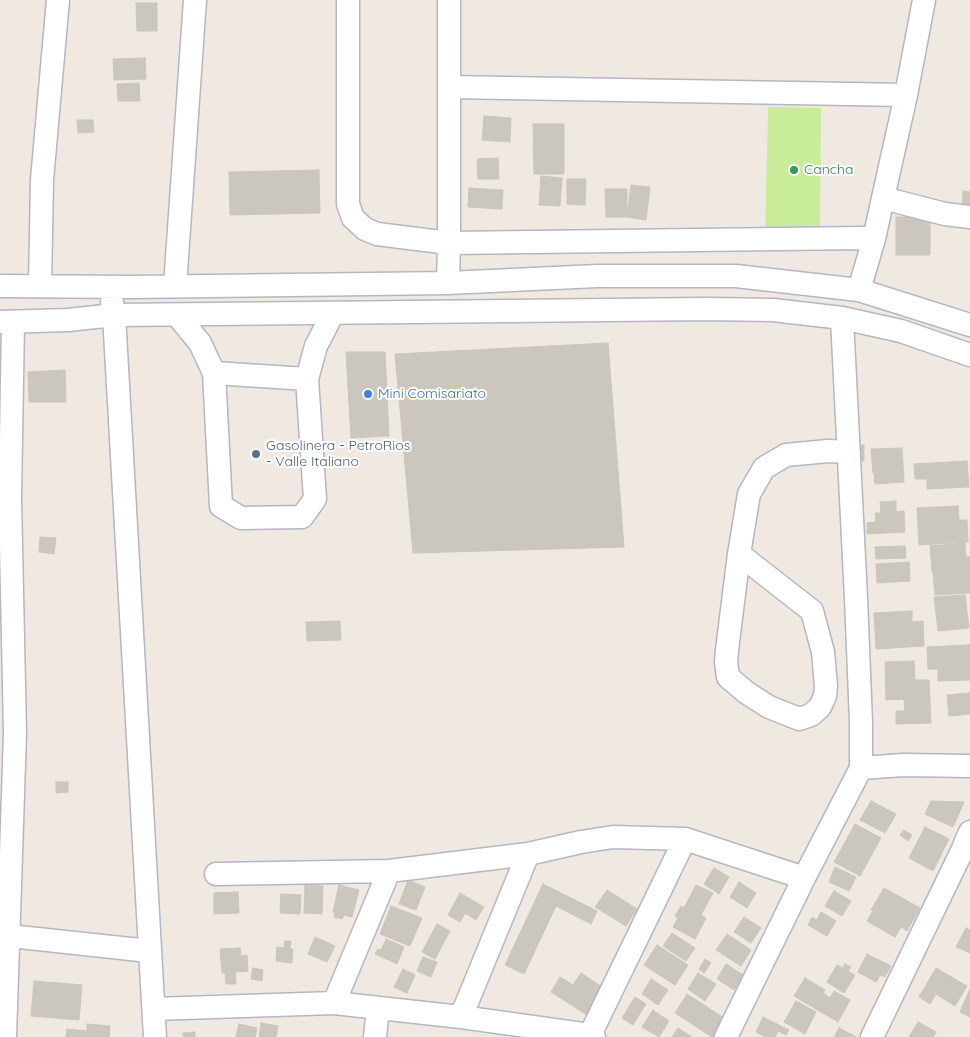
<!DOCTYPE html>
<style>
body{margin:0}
canvas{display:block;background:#efe9e1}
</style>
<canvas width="970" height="1037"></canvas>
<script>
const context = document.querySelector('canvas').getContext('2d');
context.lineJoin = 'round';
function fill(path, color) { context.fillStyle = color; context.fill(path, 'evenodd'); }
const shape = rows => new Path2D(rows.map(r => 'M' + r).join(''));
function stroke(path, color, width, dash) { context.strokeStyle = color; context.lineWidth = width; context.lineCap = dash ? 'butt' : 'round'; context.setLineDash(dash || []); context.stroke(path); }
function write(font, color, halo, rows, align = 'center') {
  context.font = font + ' Quicksand,sans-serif'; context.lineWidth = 4; context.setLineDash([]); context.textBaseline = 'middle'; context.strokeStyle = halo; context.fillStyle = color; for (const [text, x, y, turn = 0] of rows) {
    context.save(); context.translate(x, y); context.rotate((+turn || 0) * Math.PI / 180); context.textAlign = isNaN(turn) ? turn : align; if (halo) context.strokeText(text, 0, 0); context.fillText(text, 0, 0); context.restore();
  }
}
const pitch = shape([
 [768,107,821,108,820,231,765,235]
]);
const building = shape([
 [136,3,157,3,157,31,137,31,136,3],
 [145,58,146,79,114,80,113,59,145,58],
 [139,83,140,101,118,101,117,84,139,83],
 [484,116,511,118,510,142,482,140,484,116],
 [77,120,93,120,94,132,78,133,77,120],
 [533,124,564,124,564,174,534,174,533,124],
 [498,158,499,179,478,179,477,159,498,158],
 [319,170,320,213,230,215,229,172,319,170],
 [541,176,562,178,560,206,539,205,541,176],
 [567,179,586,179,585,205,567,204,567,179],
 [631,185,650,187,646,220,627,217,631,185],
 [469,188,503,190,502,209,468,207,469,188],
 [605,189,627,189,627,217,606,217,605,189],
 [963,191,970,192,970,214,962,213,963,191],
 [896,217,930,217,930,255,896,255,896,217],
 [608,343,624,547,413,553,395,354,608,343],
 [346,352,385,352,389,436,351,438,346,352],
 [65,370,66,402,29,402,28,372,65,370],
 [854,445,864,445,864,461,854,461,854,445],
 [902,448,904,482,875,484,874,472,873,473,871,449,902,448],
 [967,461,969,487,927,489,927,479,915,479,914,464,967,461],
 [896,501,896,512,904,511,905,532,867,534,867,523,876,522,875,513,881,513,880,502,896,501],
 [958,506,959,520,967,520,968,542,919,545,917,508,958,506],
 [40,537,56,538,54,554,39,552,40,537],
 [965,543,966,557,970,557,970,569,932,572,930,546,965,543],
 [905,546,906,558,876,559,875,547,905,546],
 [909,562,910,581,877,583,876,564,909,562],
 [970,570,970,593,935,595,933,573,970,570],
 [965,595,969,628,938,631,934,597,965,595],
 [912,611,912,622,923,621,924,646,876,649,874,613,912,611],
 [340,621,341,640,307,641,306,622,340,621],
 [970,645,970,680,938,681,938,669,928,669,927,647,970,645],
 [914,661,915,680,929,680,931,723,896,724,896,711,905,711,904,699,886,700,885,662,914,661],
 [970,693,970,714,949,716,947,695,970,693],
 [56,782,68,782,68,792,56,793,56,782],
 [871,801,896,814,885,833,860,820,871,801],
 [931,801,964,802,953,827,925,814,931,801],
 [855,824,881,838,860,876,834,862,855,824],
 [925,827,949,839,933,871,909,858,925,827],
 [904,830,912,835,908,841,900,835,904,830],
 [835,867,856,877,849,891,829,882,835,867],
 [714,868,729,877,719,894,704,884,714,868],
 [408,880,425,887,416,910,399,904,408,880],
 [739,882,756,893,747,908,730,897,739,882],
 [543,884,597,911,591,924,556,906,524,974,505,965,543,884],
 [305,885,323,886,322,914,304,913,305,885],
 [339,885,359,890,352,917,344,915,342,919,334,917,335,912,333,912,339,885],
 [696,885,713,893,701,915,706,918,695,939,673,927,678,918,675,916,681,906,684,908,696,885],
 [884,888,920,908,907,931,901,927,895,937,867,921,873,911,871,910,884,888],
 [607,890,637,909,626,926,595,907,607,890],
 [834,891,851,901,842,916,825,906,834,891],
 [238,892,239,913,214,914,214,893,238,892],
 [460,893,484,907,476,920,465,913,460,922,448,915,460,893],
 [281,894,301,895,300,914,280,913,281,894],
 [391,906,422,918,410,946,380,934,391,906],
 [821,912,836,921,827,936,808,925,812,917,817,920,821,912],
 [744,917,761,928,751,943,734,932,744,917],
 [437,924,450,931,435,959,422,952,437,924],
 [966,928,970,930,970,953,956,947,966,928],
 [672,933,695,948,686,961,663,946,672,933],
 [727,934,751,950,741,966,716,950,727,934],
 [315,937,335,946,327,962,308,954,315,937],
 [386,939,404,947,397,964,375,954,378,949,381,950,386,939],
 [285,941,291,941,290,949,293,949,292,963,276,961,277,947,284,948,285,941],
 [657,945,688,965,675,985,644,965,657,945],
 [240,948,241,956,247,955,248,971,235,972,236,984,226,984,225,973,222,973,220,949,240,948],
 [867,954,891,966,885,977,880,975,876,982,858,972,867,954],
 [423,957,437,962,431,977,417,971,423,957],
 [705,959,711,963,704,973,699,969,705,959],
 [726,964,743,975,734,990,717,979,726,964],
 [845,964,851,967,848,971,855,975,844,993,827,982,837,965,843,968,845,964],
 [253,968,263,970,262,981,251,979,253,968],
 [936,968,967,986,955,1006,936,994,930,1004,919,997,936,968],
 [403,969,415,975,407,993,394,987,403,969],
 [581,973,604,988,587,1015,551,992,560,977,573,985,581,973],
 [698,973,716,984,705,1001,688,989,698,973],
 [805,978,825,990,823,993,830,998,834,991,850,1000,838,1022,794,996,805,978],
 [651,979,668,990,658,1005,642,994,651,979],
 [34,981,82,985,79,1020,31,1016,34,981],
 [970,989,970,1017,960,1012,970,989],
 [687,994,727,1020,716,1037,712,1037,675,1013,687,994],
 [635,997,646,1004,633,1025,622,1018,635,997],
 [796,1001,816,1012,805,1034,784,1022,796,1001],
 [653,1010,669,1021,659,1037,642,1027,653,1010],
 [763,1017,789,1030,786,1035,778,1031,775,1037,766,1037,756,1032,763,1017],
 [918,1022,936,1032,933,1037,909,1037,918,1022],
 [261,1023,278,1026,276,1037,259,1037,261,1023],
 [87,1024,110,1026,109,1037,66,1037,67,1029,87,1031,87,1024],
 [239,1024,257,1028,255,1037,236,1037,239,1024],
 [678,1028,692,1037,672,1037,678,1028],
 [839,1028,856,1037,834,1037,839,1028],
 [195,1032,195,1037,184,1037,183,1033,195,1032]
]);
const minor = shape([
 [348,0,348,204,353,218,365,229,377,234,449,243,862,238,874,239],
 [449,87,906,95],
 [883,198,945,214,970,217],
 [448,283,449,243,449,0],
 [0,286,131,287,448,283,597,276,736,276,859,290,970,325],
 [40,286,42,180,58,0],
 [175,286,195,0],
 [859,290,874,239,883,198,906,95,924,0],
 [112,302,114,315,155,1037],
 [177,315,200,343,214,373,221,506,241,518,302,517,315,499,307,379,316,346,333,313],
 [0,322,68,320,114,315,708,309,773,310,842,318,901,331,970,355],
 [214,373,307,379],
 [739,554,812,611,823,652,826,686,825,696,820,707,811,715,799,719,769,707,747,693,728,677,726,662,727,650,739,554,749,494,764,468,786,455,828,451,849,452],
 [861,768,903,765,970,766],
 [216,874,389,871,528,854,581,842,613,837,685,839],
 [0,935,149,951],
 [334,1003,389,871],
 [154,1009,334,1003,461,1017,590,1035,594,1037],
 [461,1017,528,854],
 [590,1035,685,839,804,878],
 [5,1037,15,733,10,498,13,322],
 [375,1037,378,1008],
 [726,1037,804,878,861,768,861,723,856,598,842,318],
 [872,1037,962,851,970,832]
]);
const markers = [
 [794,170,5,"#2e9e5b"],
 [368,394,5,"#3f7fe0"],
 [256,454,5,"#5c6f8a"]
];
const leisureNames = [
 ["Cancha",804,170]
];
const shopNames = [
 ["Mini Comisariato",378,394]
];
const serviceNames = [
 ["Gasolinera - PetroRios",266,446],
 ["- Valle Italiano",266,462]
];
fill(pitch, '#c9ec9a');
fill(building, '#cbc7bf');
stroke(building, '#cbc5ba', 1);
stroke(minor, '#b4b7c1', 25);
stroke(minor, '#fff', 22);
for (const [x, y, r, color] of markers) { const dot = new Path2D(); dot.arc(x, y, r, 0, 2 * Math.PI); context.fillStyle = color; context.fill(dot); stroke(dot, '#fff', 2); }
write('14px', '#27864d', '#fff', leisureNames, 'left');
write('14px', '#366cbe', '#fff', shopNames, 'left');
write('14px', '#4e5e75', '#fff', serviceNames, 'left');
</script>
